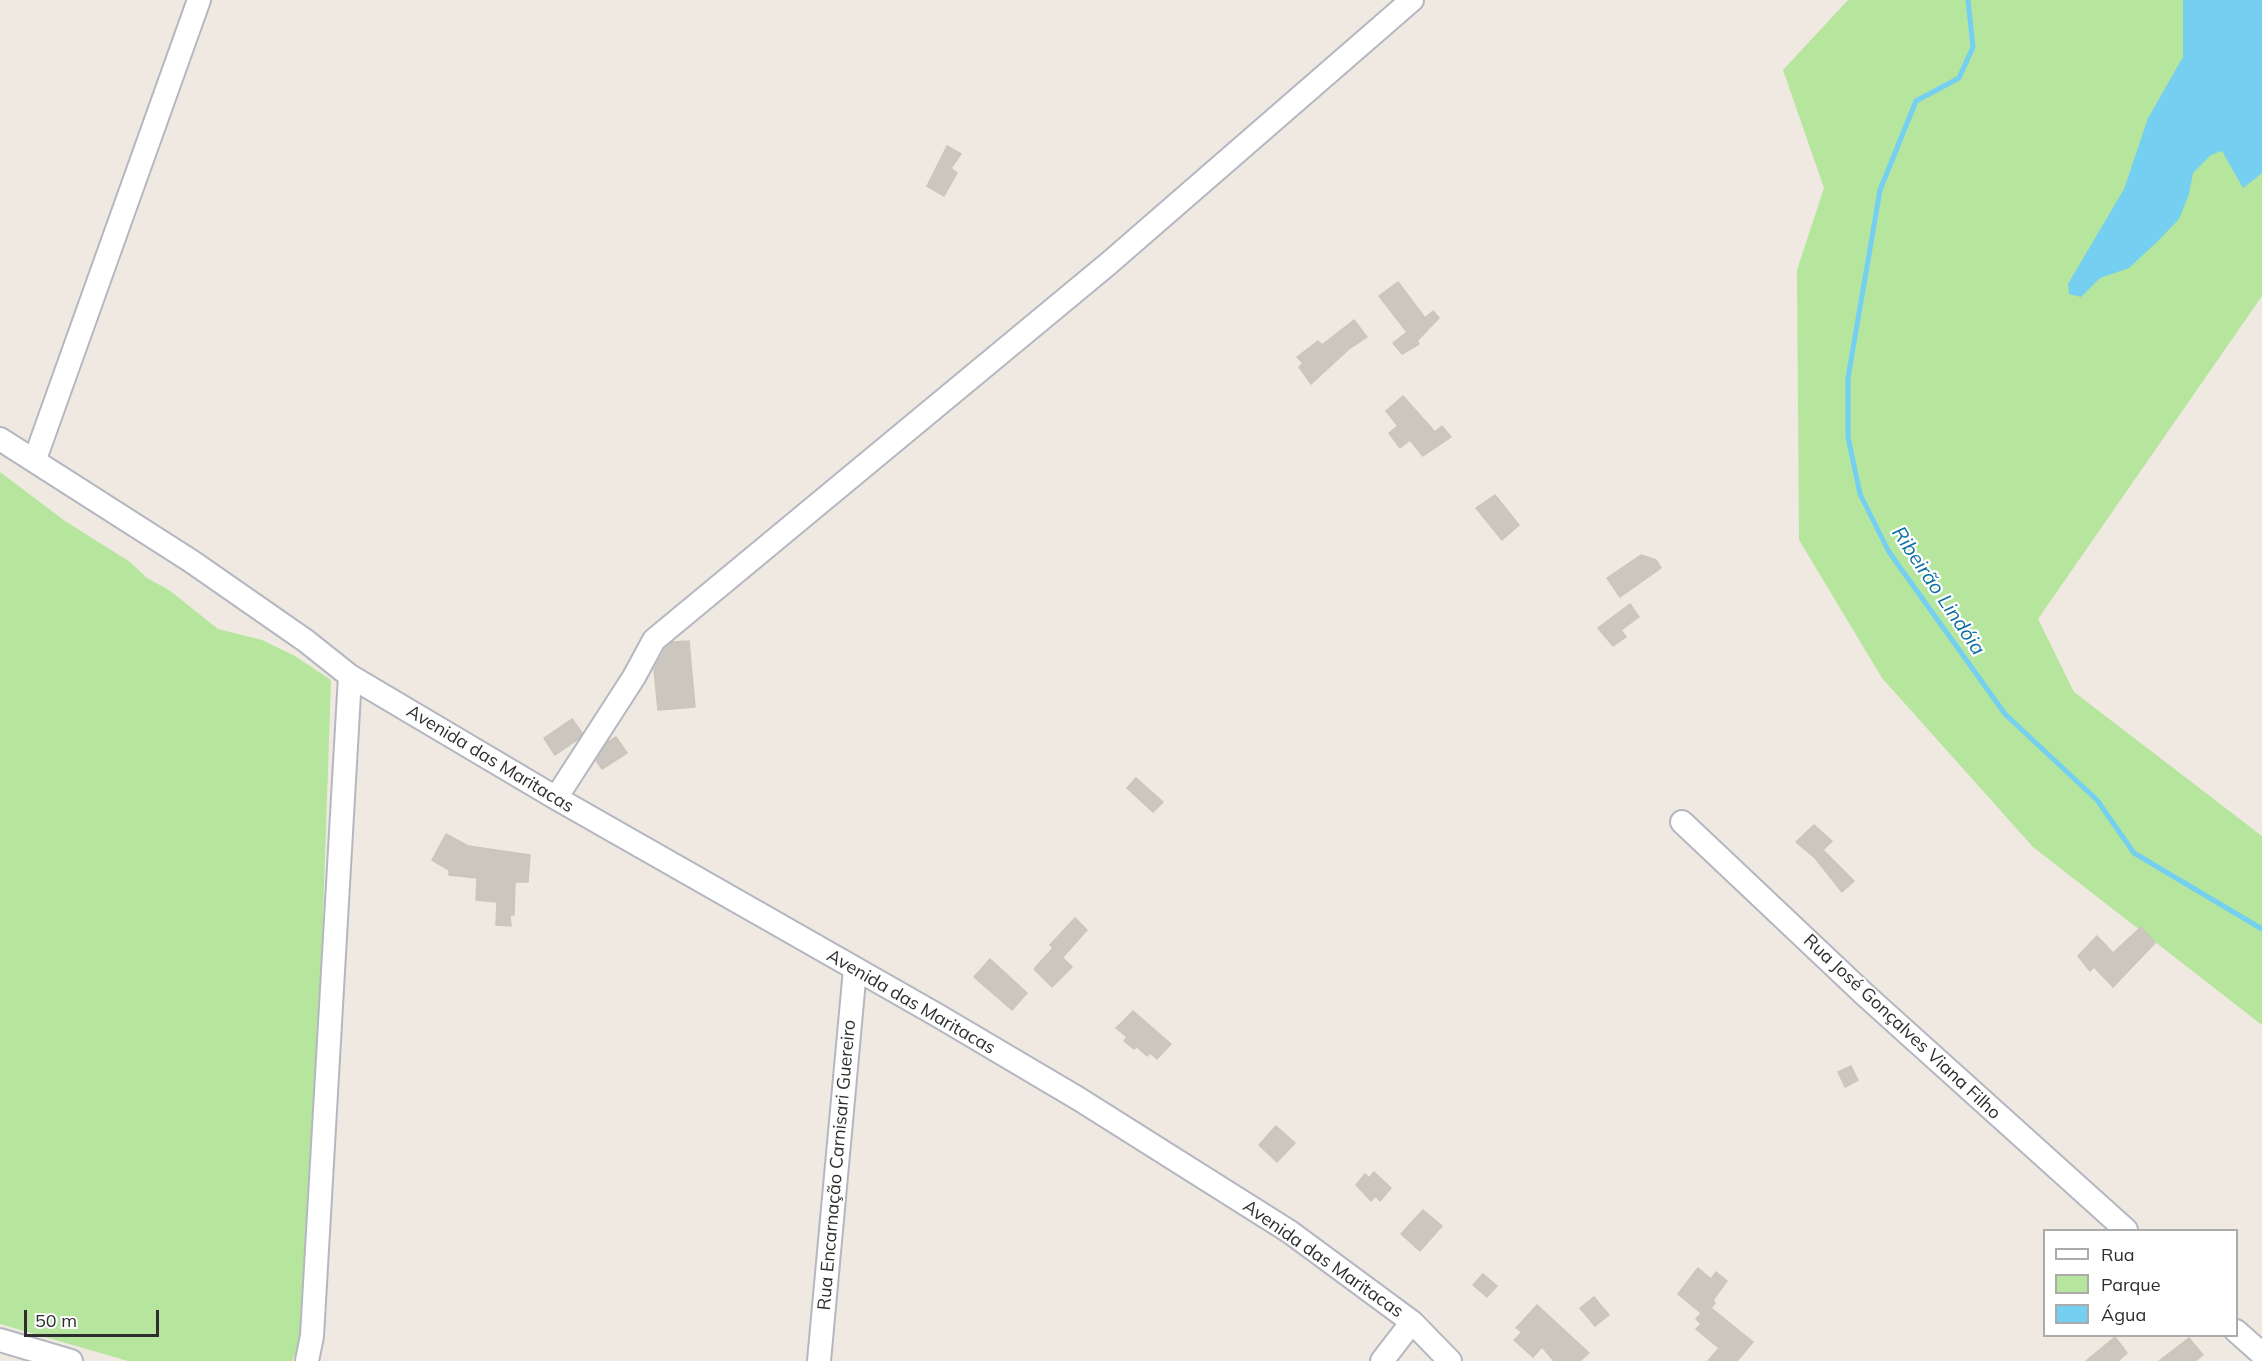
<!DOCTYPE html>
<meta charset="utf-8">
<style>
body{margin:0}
#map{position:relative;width:2262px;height:1361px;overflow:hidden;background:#efe9e1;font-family:Mulish,sans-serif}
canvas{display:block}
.legend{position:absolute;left:2043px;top:1229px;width:195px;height:108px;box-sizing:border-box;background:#fff;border:2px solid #ababab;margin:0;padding:8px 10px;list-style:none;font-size:18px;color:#2e2e2e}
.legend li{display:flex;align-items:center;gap:12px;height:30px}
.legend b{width:30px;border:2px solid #ababab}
.scale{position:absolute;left:24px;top:1310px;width:135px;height:27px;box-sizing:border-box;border:3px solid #2e2e2e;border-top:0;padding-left:8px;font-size:18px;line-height:21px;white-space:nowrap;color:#2e2e2e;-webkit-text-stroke:4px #fff;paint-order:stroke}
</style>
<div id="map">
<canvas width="2262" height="1361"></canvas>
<ul class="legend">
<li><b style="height:8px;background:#fff"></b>Rua</li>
<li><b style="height:16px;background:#b6e59e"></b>Parque</li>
<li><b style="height:16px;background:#75cff0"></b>Água</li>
</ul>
<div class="scale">50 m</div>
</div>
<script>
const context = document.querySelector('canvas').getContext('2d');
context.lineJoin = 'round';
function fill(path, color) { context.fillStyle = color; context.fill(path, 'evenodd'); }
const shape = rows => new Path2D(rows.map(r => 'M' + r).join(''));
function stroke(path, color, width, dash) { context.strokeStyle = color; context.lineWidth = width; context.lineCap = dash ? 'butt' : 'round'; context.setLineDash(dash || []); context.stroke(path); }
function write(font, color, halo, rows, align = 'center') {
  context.font = font + ' Mulish,sans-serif'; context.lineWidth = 4.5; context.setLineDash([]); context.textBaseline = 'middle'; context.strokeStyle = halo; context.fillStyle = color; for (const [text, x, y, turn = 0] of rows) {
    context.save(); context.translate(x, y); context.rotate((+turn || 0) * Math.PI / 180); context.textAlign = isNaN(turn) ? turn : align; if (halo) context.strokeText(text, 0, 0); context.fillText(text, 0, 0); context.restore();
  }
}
const green = shape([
 [1848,0,2262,0,2262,296,2038,619,2074,692,2262,836,2262,1025,2033,847,1882,678,1799,540,1797,270,1824,188,1783,70],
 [0,472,65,521,130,562,147,578,169,590,218,629,262,640,295,656,331,680,320,1008,300,1345,292,1361,128,1361,0,1324]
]);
const water = shape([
 [2183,0,2262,0,2262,173,2243,188,2222,151,2211,155,2193,173,2189,194,2179,219,2158,241,2129,268,2100,278,2081,297,2069,294,2068,284,2124,189,2148,118,2183,57]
]);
const stream = shape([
 [1968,0,1973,47,1959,78,1916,101,1880,190,1848,378,1848,437,1860,494,1889,552,2005,714,2097,800,2134,853,2262,929]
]);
const building = shape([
 [947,146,961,154,951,168,957,173,944,196,927,186,947,146],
 [1398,282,1425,318,1433,311,1439,318,1417,341,1419,344,1402,354,1393,343,1407,332,1379,296,1398,282],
 [1354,320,1367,337,1349,349,1311,384,1299,367,1303,363,1297,357,1318,341,1322,345,1354,320],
 [1403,396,1435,432,1442,426,1451,437,1423,456,1410,440,1400,448,1389,433,1398,426,1386,411,1403,396],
 [1495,495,1519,525,1502,540,1476,508,1495,495],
 [1641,555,1656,560,1661,568,1620,597,1607,578,1641,555],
 [1630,604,1639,617,1621,630,1626,637,1613,646,1598,628,1630,604],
 [689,641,695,707,658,710,654,669,665,649,672,642,689,641],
 [572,719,582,733,577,740,555,755,544,738,572,719],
 [616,737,627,753,602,769,596,760,608,742,616,737],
 [1136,778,1163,802,1153,812,1127,788,1136,778],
 [1814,825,1832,841,1823,850,1854,881,1842,892,1815,858,1796,842,1814,825],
 [446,834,468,846,530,855,528,882,515,882,514,915,510,915,511,926,496,925,497,902,476,900,477,878,449,875,449,870,432,860,446,834],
 [1075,918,1087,930,1063,957,1050,945,1075,918],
 [2141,927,2155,943,2113,987,2094,967,2090,971,2078,956,2097,936,2113,953,2141,927],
 [1053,948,1072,967,1052,987,1034,969,1053,948],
 [990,959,1027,993,1012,1010,974,977,990,959],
 [1133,1011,1171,1044,1157,1059,1150,1053,1147,1056,1137,1047,1134,1049,1124,1041,1127,1037,1116,1028,1133,1011],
 [1851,1066,1858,1080,1845,1087,1838,1072,1851,1066],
 [1276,1126,1295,1143,1277,1162,1259,1145,1276,1126],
 [1374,1172,1391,1188,1380,1201,1376,1196,1371,1201,1356,1185,1365,1174,1369,1178,1374,1172],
 [1423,1210,1442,1226,1420,1251,1401,1234,1423,1210],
 [1698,1268,1711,1279,1716,1272,1727,1281,1713,1300,1715,1303,1711,1308,1753,1342,1737,1361,1708,1361,1719,1348,1696,1329,1701,1324,1696,1319,1701,1313,1678,1294,1698,1268],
 [1483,1274,1497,1286,1487,1297,1473,1285,1483,1274],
 [1594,1297,1609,1315,1595,1326,1580,1308,1594,1297],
 [1537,1305,1589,1353,1580,1361,1554,1361,1542,1347,1533,1357,1514,1340,1522,1332,1516,1328,1537,1305],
 [2115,1337,2127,1353,2118,1361,2086,1361,2115,1337],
 [2189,1338,2203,1355,2195,1361,2159,1361,2189,1338]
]);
const minor = shape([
 [0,439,191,561,306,641,350,676,556,798,937,1015,1079,1099,1290,1232,1412,1322,1450,1361],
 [35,459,199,0],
 [556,798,634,677,654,640,1108,264,1412,0],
 [1682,822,1864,994,2126,1230],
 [2236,1331,2262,1354],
 [0,1340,71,1361],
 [307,1361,312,1336,350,676],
 [819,1361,855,969],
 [1382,1361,1412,1322]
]);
const streetNames = [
 ["Avenida das Maritacas",490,759,31],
 ["Avenida das Maritacas",911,1002,30],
 ["Rua José Gonçalves Viana Filho",1902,1027,43],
 ["Rua Encarnação Carnisari Guereiro",837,1165,-85],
 ["Avenida das Maritacas",1323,1259,35]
];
const waterNames = [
 ["Ribeirão Lindóia",1938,591,56]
];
fill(green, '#b6e59e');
fill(water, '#75cff0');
stroke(stream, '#75cff0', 5);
fill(building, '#cbc7bf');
stroke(building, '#cbc5ba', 1.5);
stroke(minor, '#b4b7c1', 26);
stroke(minor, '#fff', 22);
write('18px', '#2e2e2e', '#fff', streetNames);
write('italic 20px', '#0d6fa3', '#fff', waterNames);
</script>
